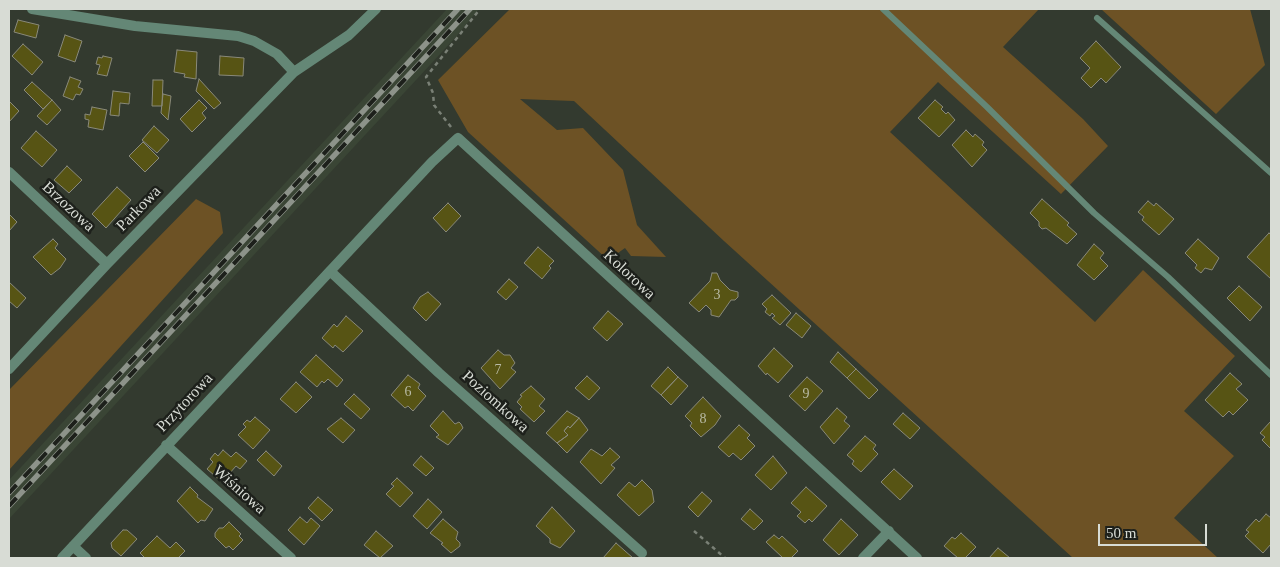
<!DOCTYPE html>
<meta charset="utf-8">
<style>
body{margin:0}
#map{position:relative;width:1280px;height:567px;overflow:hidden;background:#333a2f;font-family:"Times New Roman",serif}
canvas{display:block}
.frame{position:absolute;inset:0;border:10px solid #d8dcd5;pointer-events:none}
.scale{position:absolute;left:1098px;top:524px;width:109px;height:22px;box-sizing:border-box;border:2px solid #d8dcd5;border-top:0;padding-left:6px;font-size:15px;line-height:18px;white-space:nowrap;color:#d8dcd5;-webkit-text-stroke:4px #1d201b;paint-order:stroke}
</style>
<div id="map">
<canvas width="1280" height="567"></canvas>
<div class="frame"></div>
<div class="scale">50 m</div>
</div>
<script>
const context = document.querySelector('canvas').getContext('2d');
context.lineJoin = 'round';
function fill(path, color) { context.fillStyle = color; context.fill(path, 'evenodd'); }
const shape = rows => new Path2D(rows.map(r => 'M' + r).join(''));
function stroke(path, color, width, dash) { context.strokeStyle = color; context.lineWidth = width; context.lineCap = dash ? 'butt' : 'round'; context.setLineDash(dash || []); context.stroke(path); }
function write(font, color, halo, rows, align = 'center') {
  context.font = font + ' "Times New Roman",serif'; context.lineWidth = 5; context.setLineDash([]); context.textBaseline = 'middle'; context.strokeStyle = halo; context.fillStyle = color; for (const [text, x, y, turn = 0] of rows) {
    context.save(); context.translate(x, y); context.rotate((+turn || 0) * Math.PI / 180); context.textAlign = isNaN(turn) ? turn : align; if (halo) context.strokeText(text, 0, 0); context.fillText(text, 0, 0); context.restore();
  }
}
const built = shape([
 [447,9,479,9,455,38,9,519,9,480]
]);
const green = shape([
 [510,9,1039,9,1003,47,1083,119,1108,146,1061,194,938,82,890,132,1095,322,1143,270,1235,356,1184,411,1234,456,1174,518,1218,558,1073,558,724,241,574,101,520,99,557,130,583,128,623,170,637,225,666,257,631,256,625,248,608,260,468,132,438,80],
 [1101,9,1250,9,1265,65,1216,114],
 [196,199,220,212,223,233,9,470,9,390]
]);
const building = shape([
 [18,20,39,25,36,38,14,32,18,20],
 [65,35,82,41,75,62,58,56,65,35],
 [1096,41,1121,67,1106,83,1101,78,1091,88,1081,78,1090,68,1080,58,1096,41],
 [23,44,43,62,32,75,12,56,23,44],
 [177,50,197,52,196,79,184,77,185,74,174,72,177,50],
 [103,56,112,58,107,76,97,74,100,65,96,64,98,57,102,58,103,56],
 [220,56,244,58,243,76,219,75,220,56],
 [70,77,81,81,78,87,83,89,80,95,76,94,73,100,63,96,70,77],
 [199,79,221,103,214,109,196,91,199,79],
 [153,80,163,80,162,106,152,106,153,80],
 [32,82,52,100,43,109,24,90,32,82],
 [113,91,130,93,129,104,120,103,119,116,110,115,113,91],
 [163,94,171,96,168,120,161,113,163,94],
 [52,100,61,110,47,125,37,116,52,100],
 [199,100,207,108,202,113,206,118,192,132,180,119,199,100],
 [935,100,943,107,941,109,946,114,948,112,955,120,939,137,918,118,935,100],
 [9,101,19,111,9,122,9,101],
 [92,107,107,110,103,130,88,127,89,120,85,119,85,114,90,115,92,107],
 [154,126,169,140,157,153,142,140,154,126],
 [966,130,973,137,975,134,984,142,982,145,987,150,972,167,952,145,966,130],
 [36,131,57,150,42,167,21,148,36,131],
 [143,142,159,158,145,172,129,156,143,142],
 [67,166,82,180,69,193,54,180,67,166],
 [117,187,131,200,106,228,92,214,117,187],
 [1042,199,1069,223,1067,225,1077,234,1067,244,1046,228,1042,229,1039,226,1039,222,1030,213,1042,199],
 [1148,201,1154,206,1156,203,1174,219,1159,235,1142,220,1144,217,1138,212,1148,201],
 [448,203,461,216,446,232,433,218,448,203],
 [9,214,17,222,9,231,9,214],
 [1269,233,1271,235,1271,279,1247,257,1269,233],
 [53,239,58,244,55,248,66,259,60,268,51,275,33,257,53,239],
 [1198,239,1219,258,1212,270,1205,268,1201,273,1195,268,1197,265,1185,253,1198,239],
 [1094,244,1104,253,1100,258,1108,266,1094,280,1077,265,1094,244],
 [538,247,554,261,549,266,551,268,542,279,524,263,538,247],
 [712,273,717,273,720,280,730,290,738,292,738,297,735,300,731,300,719,317,711,315,711,310,706,305,699,312,689,303,710,281,712,273],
 [509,279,518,287,506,300,497,292,509,279],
 [9,282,26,298,17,308,9,301,9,282],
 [1239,286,1262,307,1250,321,1227,298,1239,286],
 [428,292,441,304,426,321,413,308,420,297,428,292],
 [772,295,791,313,780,325,772,318,775,316,772,313,770,316,765,312,767,309,762,304,772,295],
 [608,311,623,324,607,341,593,328,608,311],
 [796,313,811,326,802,338,786,325,796,313],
 [346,316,363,331,343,352,335,345,333,348,322,338,334,324,337,327,346,316],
 [774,348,793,366,778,383,767,373,766,375,758,366,774,348],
 [498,350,504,355,510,355,515,363,511,368,516,372,500,389,481,368,498,350],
 [838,352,856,369,847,378,830,362,838,352],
 [316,355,343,380,337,387,328,379,324,383,322,381,317,387,300,372,316,355],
 [668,367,678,377,661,395,651,386,668,367],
 [856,369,878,390,869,399,847,378,856,369],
 [1230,373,1242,384,1236,389,1248,400,1233,415,1229,411,1223,417,1205,400,1230,373],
 [408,375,420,384,418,388,426,396,413,411,408,406,405,408,391,395,408,375],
 [587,376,600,388,589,400,575,388,587,376],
 [678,377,688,386,671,405,661,395,678,377],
 [807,377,823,391,805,411,789,396,807,377],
 [296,382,312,397,296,413,280,399,296,382],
 [531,386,545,399,539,406,545,411,534,422,520,409,522,407,517,402,522,396,520,395,531,386],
 [354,394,370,409,361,419,344,404,354,394],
 [703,397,721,416,715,425,701,437,690,426,692,423,685,416,703,397],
 [837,408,847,417,844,421,850,426,834,444,820,427,837,408],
 [443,411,455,424,459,422,461,424,463,428,448,445,436,437,439,435,430,426,443,411],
 [567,411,579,418,570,428,568,426,564,431,568,435,557,443,546,433,567,411],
 [903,413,920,428,910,439,893,424,903,413],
 [255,417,270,430,253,449,238,435,246,427,243,424,247,420,250,422,255,417],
 [341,418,355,430,343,443,327,429,341,418],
 [579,418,588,430,567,453,557,443,568,435,564,431,568,426,570,428,579,418],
 [1271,421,1271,449,1262,440,1265,437,1260,433,1271,421],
 [739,425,750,435,747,438,755,446,741,460,733,453,729,457,718,447,739,425],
 [865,436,876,445,873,449,878,454,861,472,852,464,854,461,847,455,865,436],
 [610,448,620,457,611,465,615,468,601,484,580,462,591,449,602,456,610,448],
 [223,450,231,457,236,452,247,461,240,469,236,466,222,482,207,469,213,462,210,459,215,453,218,456,223,450],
 [266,451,282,466,274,476,257,460,266,451],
 [421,456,434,468,426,476,413,465,421,456],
 [773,456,787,473,771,490,755,475,773,456],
 [894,469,913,486,900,500,881,482,894,469],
 [397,478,413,493,400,507,386,494,394,486,391,484,397,478],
 [642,480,652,490,654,502,639,516,617,495,629,482,635,487,642,480],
 [190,487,198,495,197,497,213,509,205,521,201,520,198,523,177,501,190,487],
 [806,487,827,506,812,522,809,519,805,523,797,516,801,512,791,503,806,487],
 [702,492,712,501,698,517,688,507,702,492],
 [318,497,333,510,322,521,308,508,318,497],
 [428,499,442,512,427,529,413,516,428,499],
 [552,507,575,531,560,548,550,543,550,539,536,526,552,507],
 [750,509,763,521,754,530,741,519,750,509],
 [1266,514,1271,518,1271,544,1263,553,1245,536,1249,532,1246,530,1256,519,1259,522,1266,514],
 [300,517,307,523,311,518,320,526,304,545,288,530,300,517],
 [443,519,458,532,456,539,460,543,460,546,451,553,441,544,443,543,430,533,443,519],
 [841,519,858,535,839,555,823,540,841,519],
 [229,522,241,534,239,536,243,540,233,550,229,546,226,548,215,537,215,533,219,528,223,528,229,522],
 [123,530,127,530,137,539,121,556,112,548,111,543,123,530],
 [376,531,393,546,380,558,364,545,376,531],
 [961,533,976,547,965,558,958,558,944,546,952,537,955,539,961,533],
 [774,535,779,539,782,536,798,551,791,558,783,558,766,542,774,535],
 [157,536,170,548,176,542,185,551,178,558,145,558,140,553,157,536],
 [616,543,633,558,603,558,616,543],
 [998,548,1010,558,989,558,998,548]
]);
const path = shape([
 [451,127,434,105,433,93,426,77,480,9],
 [694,531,725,558]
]);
const service = shape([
 [883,9,987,107,1094,213,1168,277,1271,375],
 [1097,18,1271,173]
]);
const minor = shape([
 [32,9,135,26,238,36,254,41,277,54,294,72],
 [9,172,107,264],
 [330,271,439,373,642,553],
 [9,369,107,264,294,72,349,35,376,9],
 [166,445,291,558],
 [73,546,86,558],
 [62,558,432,162,458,138,917,558],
 [863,558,889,531]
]);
const rail = shape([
 [9,493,458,9],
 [9,506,470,9]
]);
const numberNames = [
 ["3",717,295],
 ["7",498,370],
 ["6",408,392],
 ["9",806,394],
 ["8",703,419]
];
const streetNames = [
 ["Brzozowa",68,207,43],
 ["Parkowa",139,209,-46],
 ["Kolorowa",629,275,43],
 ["Poziomkowa",495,402,42],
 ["Przytorowa",185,403,-47],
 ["Wiśniowa",239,490,42]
];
fill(built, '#3a4535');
fill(green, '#6d5225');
fill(building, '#575414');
stroke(building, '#89897a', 1);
stroke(path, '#7a8076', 2.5, [4, 4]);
stroke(service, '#648776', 6);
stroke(minor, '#648776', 10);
stroke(rail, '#8d938a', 5.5);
stroke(rail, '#1d201b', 4, [11]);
write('14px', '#b8baa5', null, numberNames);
write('16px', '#d8dcd5', '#1d201b', streetNames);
</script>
